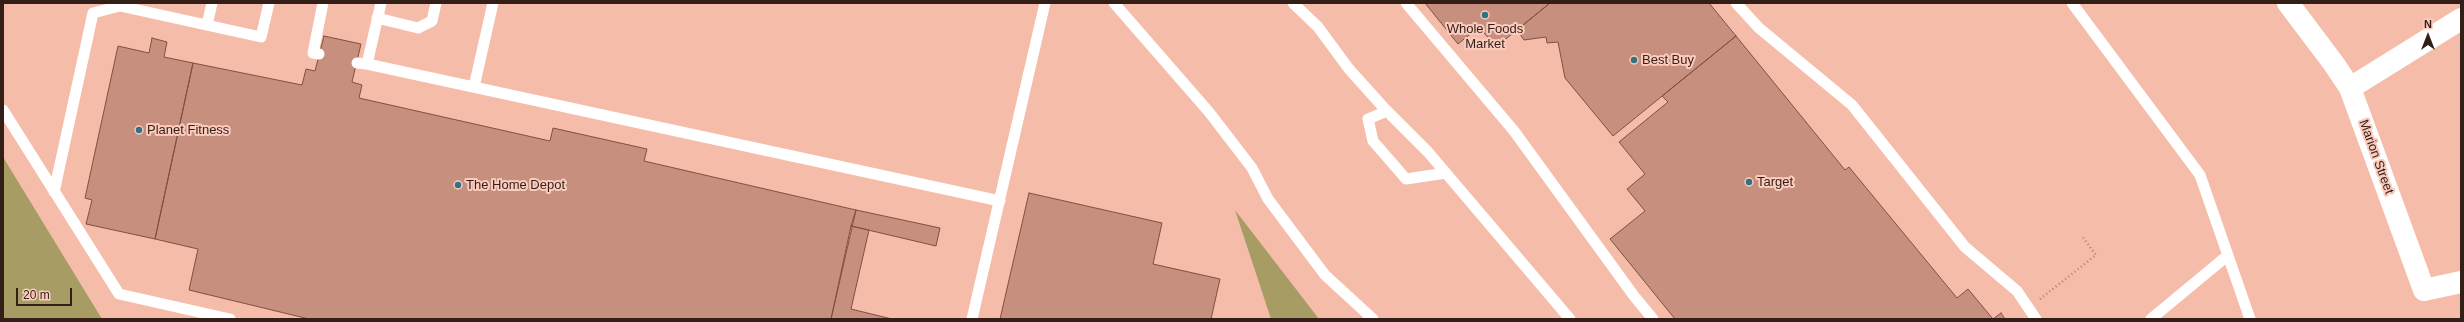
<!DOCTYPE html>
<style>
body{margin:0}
#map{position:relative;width:2464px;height:322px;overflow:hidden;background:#f6bcaa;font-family:Helvetica,sans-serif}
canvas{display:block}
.frame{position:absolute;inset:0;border:4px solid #341f18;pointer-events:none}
.north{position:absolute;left:2408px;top:16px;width:40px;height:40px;-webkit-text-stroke:3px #fbccbe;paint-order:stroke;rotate:0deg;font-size:11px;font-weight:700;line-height:16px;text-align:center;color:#341f18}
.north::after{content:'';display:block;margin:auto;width:14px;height:18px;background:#341f18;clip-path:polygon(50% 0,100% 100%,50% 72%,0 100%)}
.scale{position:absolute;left:16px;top:288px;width:56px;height:18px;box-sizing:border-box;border:2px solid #341f18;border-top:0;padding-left:5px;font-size:12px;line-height:14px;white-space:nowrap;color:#341f18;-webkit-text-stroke:3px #fbccbe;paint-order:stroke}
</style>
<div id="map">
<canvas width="2464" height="322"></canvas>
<div class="frame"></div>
<div class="north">N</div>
<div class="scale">20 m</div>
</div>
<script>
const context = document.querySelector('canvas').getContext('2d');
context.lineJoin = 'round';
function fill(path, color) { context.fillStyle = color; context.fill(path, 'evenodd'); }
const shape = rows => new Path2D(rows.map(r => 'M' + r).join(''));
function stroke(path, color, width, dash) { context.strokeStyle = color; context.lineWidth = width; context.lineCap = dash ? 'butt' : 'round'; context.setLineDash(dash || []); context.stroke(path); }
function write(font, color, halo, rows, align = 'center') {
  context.font = font + ' Helvetica,sans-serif'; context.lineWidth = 4; context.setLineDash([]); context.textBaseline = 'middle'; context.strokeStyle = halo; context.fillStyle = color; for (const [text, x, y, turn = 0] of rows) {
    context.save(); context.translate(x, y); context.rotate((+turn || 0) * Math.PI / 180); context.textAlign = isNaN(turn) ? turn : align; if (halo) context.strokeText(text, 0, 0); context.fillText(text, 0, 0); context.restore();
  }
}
const green = shape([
 [3,157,102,319,3,319],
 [1235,210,1319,319,1271,319]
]);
const building = shape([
 [1425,3,1550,3,1496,47,1479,27,1458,44,1425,3],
 [1550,3,1709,3,1736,36,1613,136,1565,78,1558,42,1547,43,1546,37,1524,40,1517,30,1550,3],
 [324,36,361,44,352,82,362,85,359,98,550,141,553,128,647,149,644,161,856,210,831,319,309,319,189,290,198,249,155,239,193,63,302,85,306,69,315,71,324,36],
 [1736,36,1845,170,1849,167,1957,298,1968,289,1993,319,1675,319,1610,239,1645,211,1627,189,1645,174,1619,142,1668,102,1662,96,1736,36],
 [152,38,167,42,164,57,193,63,155,239,86,224,92,200,85,198,118,46,149,53,152,38],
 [1029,193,1162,223,1153,264,1220,279,1211,319,1000,319,1029,193],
 [856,210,940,228,936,246,851,226,856,210],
 [851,226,869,230,851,309,892,319,831,319,851,226],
 [2001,313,2005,319,1993,319,2001,313]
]);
const path = shape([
 [2040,299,2096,255,2082,236]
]);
const service = shape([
 [1114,3,1209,112,1252,168,1268,199,1325,275,1373,319],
 [1293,3,1318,27,1349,69,1385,109,1428,152,1570,319],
 [1406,3,1514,131,1634,296,1653,319],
 [1736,3,1759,28,1852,105,1965,247,2017,291,2036,319],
 [2072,3,2200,175,2250,319],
 [377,18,418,28,432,21,436,3],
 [207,25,212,3],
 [319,54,313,53,323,3],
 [357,63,367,64,381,3],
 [367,64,1000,201],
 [474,87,493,3],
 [3,110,119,294,230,319],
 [1387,111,1368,119,1373,141,1406,179,1446,173],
 [54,192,93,13,120,6,261,37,269,3],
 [972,319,1045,3],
 [2151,319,2227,256]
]);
const minor = shape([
 [2288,3,2334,64,2350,88,2424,290,2461,282],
 [2350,88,2461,19]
]);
const markers = [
 [1485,15,4,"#317385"],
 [1634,60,4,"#317385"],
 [139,130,4,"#317385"],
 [1749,182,4,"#317385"],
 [458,185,4,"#317385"]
];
const poiNames = [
 ["Whole Foods",1485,29,"center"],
 ["Market",1485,44,"center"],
 ["Best Buy",1642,60],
 ["Planet Fitness",147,130],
 ["Target",1757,182],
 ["The Home Depot",466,185]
];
const streetNames = [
 ["Marion Street",2376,157,70]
];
fill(green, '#a89c65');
fill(building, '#c68f7e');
stroke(building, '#814f40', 1);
stroke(path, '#ae8274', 2.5, [1, 3]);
stroke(service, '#fff', 11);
stroke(minor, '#fff', 22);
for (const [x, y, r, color] of markers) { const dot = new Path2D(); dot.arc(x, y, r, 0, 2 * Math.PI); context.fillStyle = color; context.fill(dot); stroke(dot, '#fbccbe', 1.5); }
write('13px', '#341f18', '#fbccbe', poiNames, 'left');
write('13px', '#341f18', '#fbccbe', streetNames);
</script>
